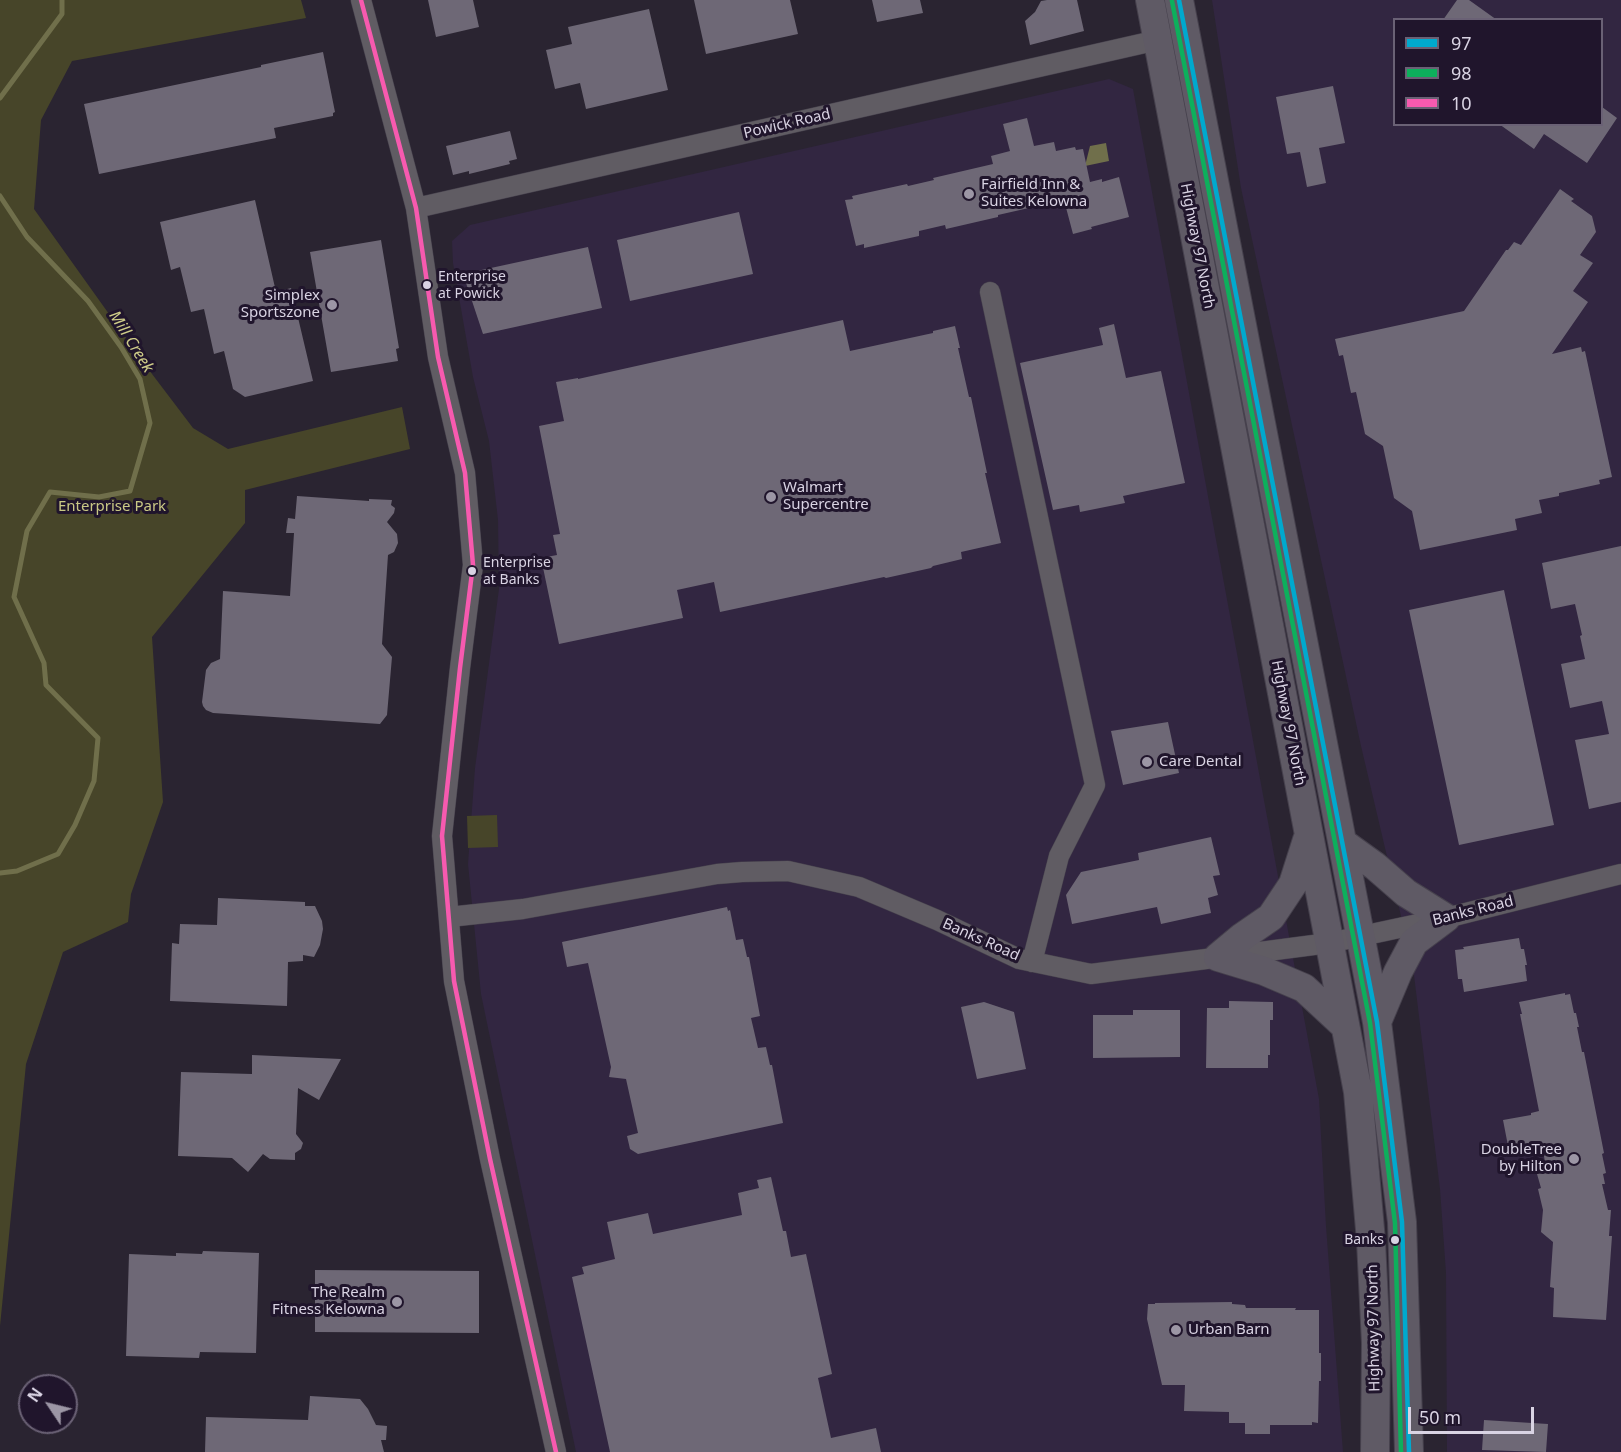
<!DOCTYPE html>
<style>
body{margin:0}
#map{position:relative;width:1621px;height:1452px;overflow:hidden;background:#2a2431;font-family:"Noto Sans",sans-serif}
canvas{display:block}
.legend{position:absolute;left:1393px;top:18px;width:210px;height:108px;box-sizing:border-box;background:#20152c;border:2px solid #6a6175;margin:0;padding:8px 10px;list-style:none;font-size:18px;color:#d9d3e3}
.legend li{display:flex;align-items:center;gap:12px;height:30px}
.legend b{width:30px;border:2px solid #6a6175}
.north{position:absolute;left:18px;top:1374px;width:60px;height:60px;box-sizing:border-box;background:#20152c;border:2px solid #6a6175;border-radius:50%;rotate:305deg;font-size:16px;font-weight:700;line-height:24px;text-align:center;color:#d9d3e3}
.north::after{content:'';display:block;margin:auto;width:21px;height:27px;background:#9c96a5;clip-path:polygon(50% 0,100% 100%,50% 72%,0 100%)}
.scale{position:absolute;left:1408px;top:1407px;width:126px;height:27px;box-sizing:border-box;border:3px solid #d9d3e3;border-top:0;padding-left:8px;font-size:18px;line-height:21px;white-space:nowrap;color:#d9d3e3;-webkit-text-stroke:4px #20152c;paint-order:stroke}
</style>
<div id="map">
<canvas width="1621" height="1452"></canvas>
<ul class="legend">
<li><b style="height:8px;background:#00a9ce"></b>97</li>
<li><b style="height:8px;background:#0daf5c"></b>98</li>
<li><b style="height:8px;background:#f75aaf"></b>10</li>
</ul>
<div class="north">N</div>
<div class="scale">50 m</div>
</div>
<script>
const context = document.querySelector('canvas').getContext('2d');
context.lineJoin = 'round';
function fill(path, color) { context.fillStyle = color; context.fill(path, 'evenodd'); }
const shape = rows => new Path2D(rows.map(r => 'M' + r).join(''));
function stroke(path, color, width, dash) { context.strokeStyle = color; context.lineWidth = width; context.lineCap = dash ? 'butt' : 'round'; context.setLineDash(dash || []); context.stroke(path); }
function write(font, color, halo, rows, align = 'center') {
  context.font = font + ' "Noto Sans",sans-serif'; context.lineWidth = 6; context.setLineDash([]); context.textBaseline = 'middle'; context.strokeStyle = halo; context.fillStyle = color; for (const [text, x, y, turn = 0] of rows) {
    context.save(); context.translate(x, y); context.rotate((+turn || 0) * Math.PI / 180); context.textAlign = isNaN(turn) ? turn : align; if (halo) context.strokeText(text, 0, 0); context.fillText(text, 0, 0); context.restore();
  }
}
const built = shape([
 [1212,0,1621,0,1621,1452,1447,1452,1446,1273,1440,1189,1413,967,1361,746,1241,188],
 [1394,20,1602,20,1602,124,1394,124],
 [1109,79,1133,89,1319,1099,1326,1226,1343,1452,576,1452,481,994,468,864,475,768,499,589,498,520,489,441,473,377,453,263,452,241,470,225]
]);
const green = shape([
 [0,0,301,0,306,18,72,61,41,120,34,209,149,370,193,428,228,449,402,407,410,449,245,490,245,523,152,637,163,802,131,894,128,922,63,952,26,1064,0,1326],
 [497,815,498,847,468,848,467,816]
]);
const water = shape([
 [1106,143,1109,161,1085,166,1090,146]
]);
const stream = shape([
 [0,98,62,14,62,0],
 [0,196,27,237,88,301,121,347,140,379,150,423,130,491,99,497,50,492,27,531,14,597,44,663,46,685,98,738,94,781,75,825,58,854,17,871,0,873]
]);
const building = shape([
 [428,0,473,0,479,27,436,37],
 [694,0,790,0,798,34,706,54],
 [872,0,920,0,923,13,877,22],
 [1047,0,1077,0,1084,31,1030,45,1025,21,1035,12,1041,1],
 [1457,0,1469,0,1497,20,1443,20],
 [649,9,668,90,586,109,580,83,555,89,546,50,572,44,568,27],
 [323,52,335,112,333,113,333,116,274,128,276,138,99,174,84,104,261,67,261,65],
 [1333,86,1345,143,1319,148,1326,183,1307,187,1300,152,1287,154,1276,97],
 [1602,107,1617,118,1587,163,1544,134,1534,149,1499,124,1602,124],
 [1027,118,1034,146,1054,142,1056,151,1075,147,1076,150,1083,149,1090,182,1102,179,1102,182,1119,177,1129,217,1091,227,1092,229,1073,234,1064,200,998,215,998,217,946,229,945,225,919,231,919,236,864,248,864,244,856,246,845,200,853,199,852,196,907,184,908,186,934,180,933,178,993,164,991,156,1010,151,1003,124],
 [510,131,517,159,509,161,510,164,469,174,469,171,453,175,446,146],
 [1560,189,1574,199,1571,201,1592,216,1596,232,1580,255,1593,263,1573,291,1588,302,1552,354,1581,347,1582,352,1585,351,1612,477,1599,480,1600,484,1559,493,1559,496,1539,500,1542,513,1515,519,1517,530,1420,550,1412,511,1394,498,1383,446,1365,434,1356,392,1351,393,1343,355,1339,356,1335,339,1464,311,1506,250,1508,250,1514,242,1521,245],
 [255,200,276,292,291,288,313,381,245,397,233,389,224,351,214,354,204,309,191,312,180,267,171,270,160,222],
 [739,212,753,274,630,301,617,240],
 [381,240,399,348,396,349,398,361,331,372,310,252],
 [588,247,602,308,483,334,463,274],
 [843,320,850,351,933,333,933,331,955,326,960,348,958,348,969,397,971,397,987,473,985,473,1001,543,961,552,962,559,933,566,931,568,886,578,884,577,720,612,714,582,677,590,683,618,559,644,541,558,557,555,553,535,560,534,539,426,564,421,556,382,578,378,578,379],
 [1114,324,1126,378,1161,371,1185,483,1123,496,1125,503,1080,512,1079,505,1053,510,1020,363,1103,345,1099,328],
 [297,496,369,501,369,499,392,500,391,505,395,508,394,513,387,522,397,534,398,543,394,552,388,555,382,644,392,657,387,715,380,724,213,713,206,710,203,706,202,702,206,670,211,663,220,659,223,591,290,596,294,533,286,533,288,518,295,519],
 [1621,546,1621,802,1589,809,1575,740,1609,734,1602,701,1570,708,1561,664,1585,659,1580,636,1582,635,1575,604,1551,609,1542,563],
 [1504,590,1554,825,1459,845,1409,610],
 [1168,722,1179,773,1123,785,1111,731],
 [1211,837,1220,875,1213,876,1218,895,1208,898,1211,913,1161,924,1157,907,1072,924,1066,895,1081,872,1139,860,1138,853],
 [218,898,305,902,305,906,315,906,322,921,323,929,320,945,314,957,303,955,303,961,288,962,287,1006,170,1001,172,943,179,944,180,924,217,925],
 [727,907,728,911,730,910,736,940,743,939,747,957,749,957,760,1016,751,1018,758,1048,766,1047,770,1065,772,1065,783,1123,638,1154,630,1149,627,1136,638,1133,626,1079,609,1077,611,1067,588,963,567,967,562,942],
 [1519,938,1521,949,1524,949,1527,965,1525,965,1527,981,1464,992,1462,979,1458,979,1455,950,1464,949,1463,947],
 [1565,993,1565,995,1570,994,1574,1013,1576,1013,1579,1027,1577,1027,1582,1052,1584,1052,1604,1153,1602,1154,1606,1173,1603,1174,1605,1184,1602,1184,1608,1210,1611,1210,1609,1236,1612,1236,1606,1320,1553,1317,1554,1288,1550,1287,1553,1242,1541,1232,1543,1210,1538,1189,1541,1188,1537,1174,1547,1172,1542,1146,1538,1147,1537,1145,1509,1151,1503,1120,1531,1115,1531,1113,1539,1111,1520,1014,1522,1014,1519,1002],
 [1229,1001,1273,1002,1273,1020,1270,1020,1270,1055,1268,1055,1268,1068,1206,1068,1207,1008,1229,1008],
 [984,1002,1014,1012,1026,1069,977,1079,961,1007],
 [1133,1010,1180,1010,1180,1057,1093,1058,1093,1015,1133,1015],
 [252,1055,341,1059,319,1100,298,1088,296,1134,303,1143,301,1149,295,1153,295,1160,270,1159,263,1154,248,1172,232,1158,178,1156,181,1072,252,1074],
 [771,1177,783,1231,786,1231,791,1257,806,1254,832,1374,818,1378,831,1438,876,1428,881,1452,610,1452,572,1277,584,1274,582,1267,615,1259,607,1222,648,1213,653,1234,742,1215,738,1193,759,1188,757,1180],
 [203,1251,259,1253,256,1353,200,1352,199,1358,126,1356,129,1254,176,1256,176,1253,202,1254],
 [315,1270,479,1271,479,1333,315,1332],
 [1232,1302,1232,1304,1245,1305,1246,1308,1296,1308,1295,1310,1319,1310,1319,1353,1321,1353,1321,1381,1319,1381,1318,1423,1312,1422,1312,1425,1270,1425,1270,1434,1245,1434,1245,1423,1229,1423,1229,1412,1184,1411,1185,1385,1162,1385,1147,1319,1148,1304,1155,1304,1155,1303],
 [310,1396,360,1399,368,1409,376,1425,387,1426,386,1440,381,1440,384,1452,205,1452,206,1417,308,1420],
 [1484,1420,1548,1424,1546,1452,1482,1450]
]);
const minor = shape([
 [361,0,416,208,438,357,465,473,473,565,460,668,442,836,454,981,490,1159,556,1452],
 [416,208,1158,40],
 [990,292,1095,785,1059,856,1032,962],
 [449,917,523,909,717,874,742,872,788,871,859,887,937,920,1019,959,1091,974,1329,943,1446,918,1621,874]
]);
const highway = shape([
 [1150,0,1358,1092,1371,1241,1376,1343,1375,1452],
 [1179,0,1377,1022,1402,1222,1409,1452],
 [1343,843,1375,866,1406,893,1446,918,1414,942,1398,972,1377,1022],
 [1218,957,1242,937,1271,917,1293,884,1307,840],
 [1218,957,1264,971,1304,988,1345,1026]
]);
const bus1 = shape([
 [1179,0,1377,1022,1402,1222,1409,1452]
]);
const bus2 = shape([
 [1172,1,1370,1023,1395,1223,1401,1452]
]);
const bus3 = shape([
 [361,0,416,208,438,357,465,473,473,565,460,668,442,836,454,981,490,1159,556,1452]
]);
const markers = [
 [969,194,6,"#9c96a5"],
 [427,285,5,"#d9d3e3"],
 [332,305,6,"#9c96a5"],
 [771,497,6,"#9c96a5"],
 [472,571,5,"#d9d3e3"],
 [1147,762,6,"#9c96a5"],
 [1574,1159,6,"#9c96a5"],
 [1395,1240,5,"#d9d3e3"],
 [397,1302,6,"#9c96a5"],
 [1176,1330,6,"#9c96a5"]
];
const busNames = [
 ["Enterprise",438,277],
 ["at Powick",438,294],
 ["Enterprise",483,563],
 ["at Banks",483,580],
 ["Banks",1384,1240,"right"]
];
const streetNames = [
 ["Powick Road",787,124,-13],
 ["Highway 97 North",1197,246,79],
 ["Highway 97 North",1288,723,79],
 ["Banks Road",1473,911,-14],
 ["Banks Road",981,940,24],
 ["Highway 97 North",1374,1328,-91]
];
const poiNames = [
 ["Fairfield Inn &",981,185],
 ["Suites Kelowna",981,202],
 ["Simplex",320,296,"right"],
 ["Sportszone",320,313,"right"],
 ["Walmart",783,488],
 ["Supercentre",783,505],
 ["Care Dental",1159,762],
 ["DoubleTree",1562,1150,"right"],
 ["by Hilton",1562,1167,"right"],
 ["The Realm",385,1293,"right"],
 ["Fitness Kelowna",385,1310,"right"],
 ["Urban Barn",1188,1330]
];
const parkNames = [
 ["Enterprise Park",112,507]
];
const waterNames = [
 ["Mill Creek",131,342,58]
];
fill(built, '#322641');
fill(green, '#474529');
fill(water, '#706f4b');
stroke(stream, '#706f4b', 5);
fill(building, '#6e6876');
stroke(minor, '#46414d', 21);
stroke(highway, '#46414d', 30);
stroke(minor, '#605c63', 20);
stroke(highway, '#5f5a65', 28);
stroke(bus1, '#00a9ce', 4.5);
stroke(bus2, '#0daf5c', 4.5);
stroke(bus3, '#f75aaf', 4.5);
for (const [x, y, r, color] of markers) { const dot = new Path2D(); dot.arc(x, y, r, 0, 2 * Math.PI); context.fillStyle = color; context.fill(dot); stroke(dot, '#20152c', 2); }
write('14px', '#d9d3e3', '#20152c', busNames, 'left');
write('15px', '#d9d3e3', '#20152c', streetNames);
write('15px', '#d9d3e3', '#20152c', poiNames, 'left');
write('15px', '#cac985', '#20152c', parkNames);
write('italic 16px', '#cfcd89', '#20152c', waterNames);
</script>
